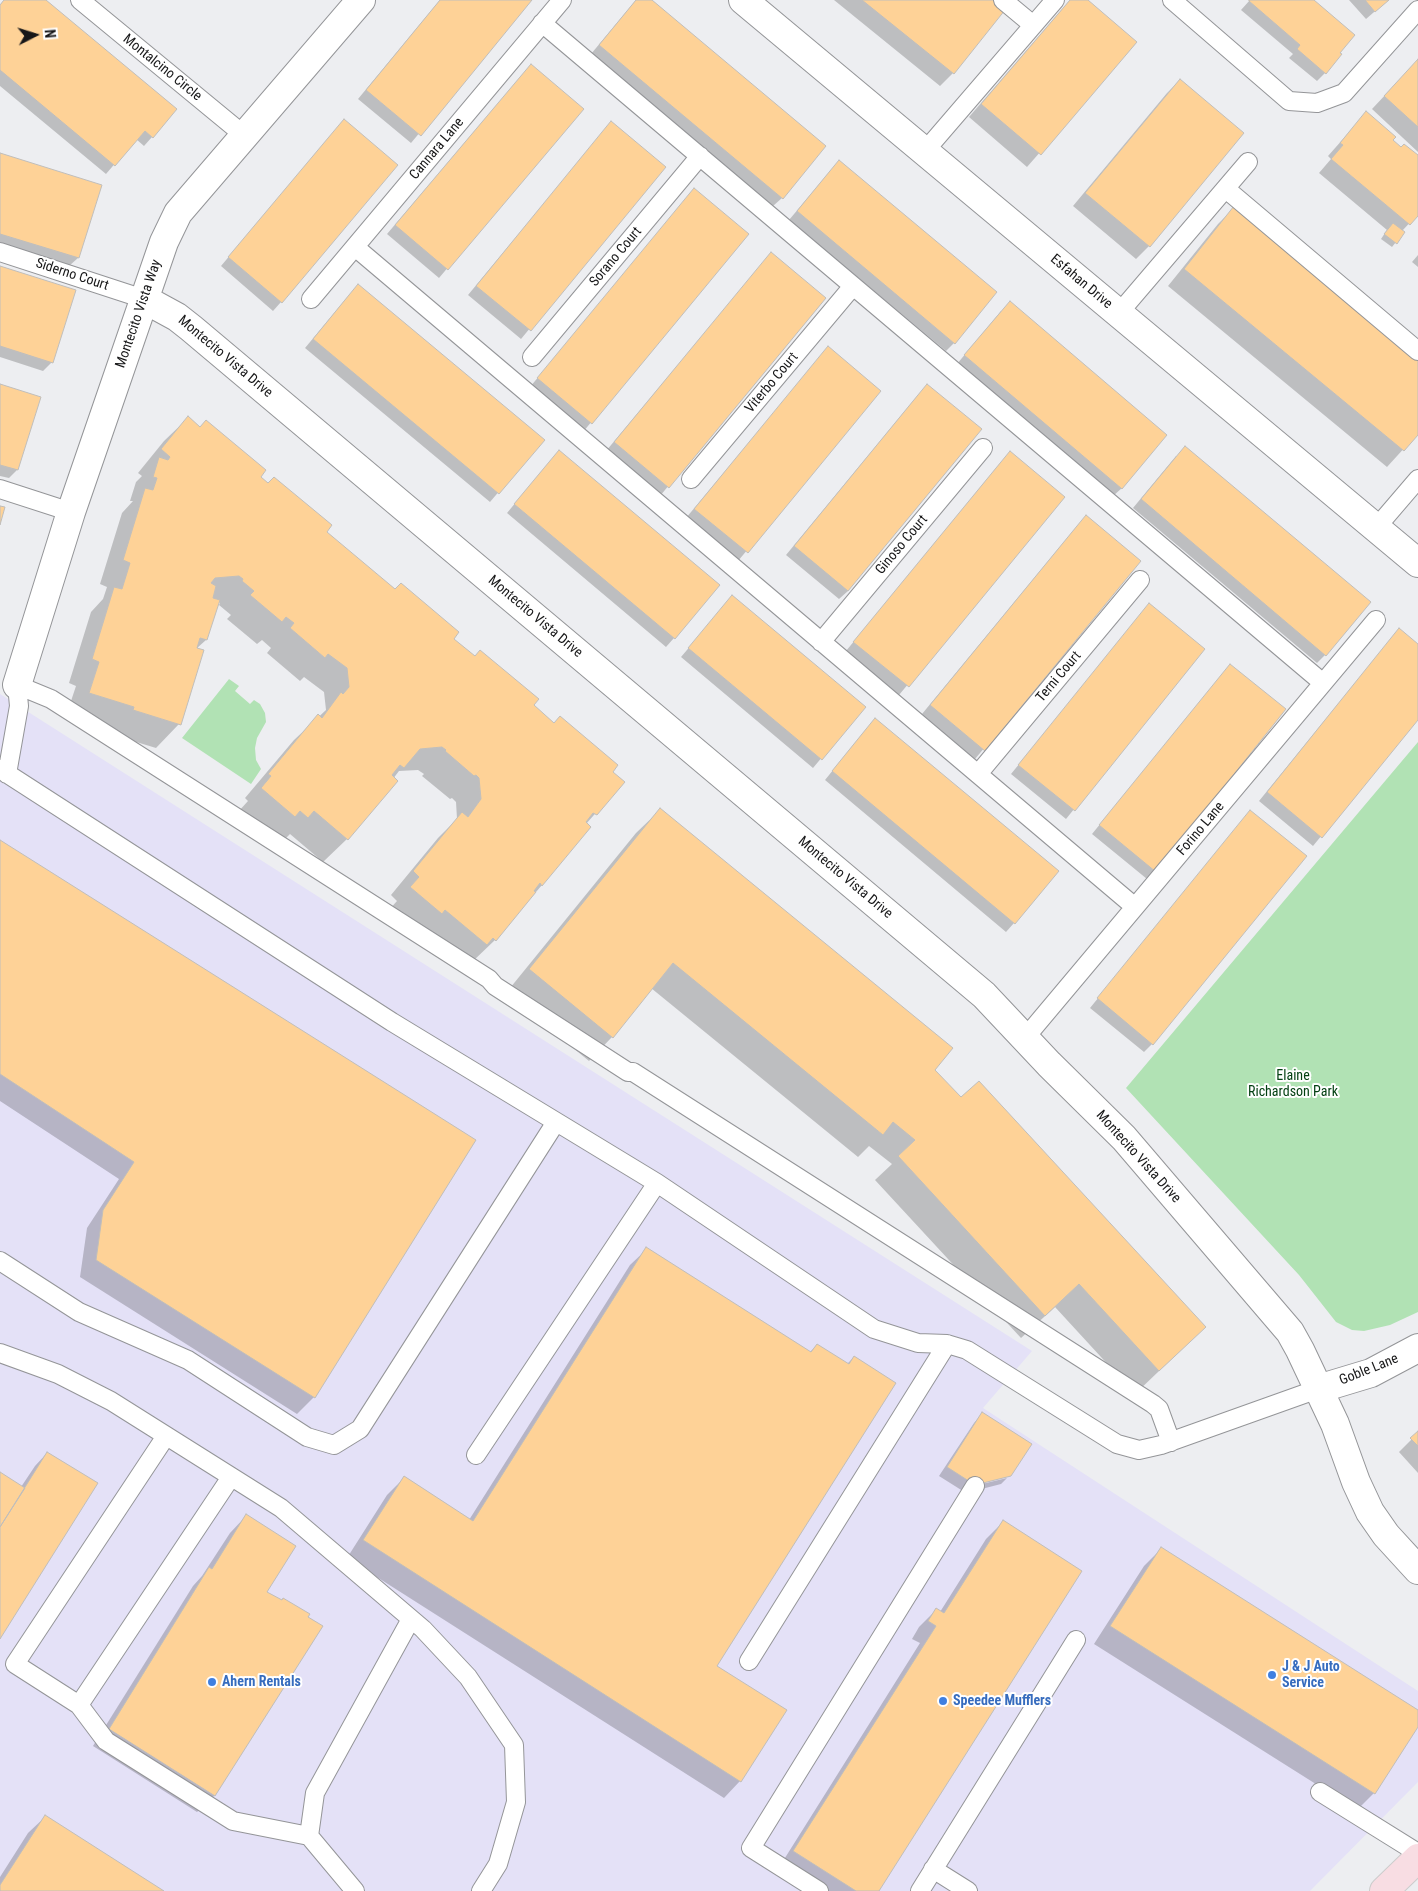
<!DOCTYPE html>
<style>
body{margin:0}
#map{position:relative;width:1418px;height:1891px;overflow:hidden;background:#edeef1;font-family:"Roboto Condensed",sans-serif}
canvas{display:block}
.north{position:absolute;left:10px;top:10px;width:50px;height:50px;-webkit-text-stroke:4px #fff;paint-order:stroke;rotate:85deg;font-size:14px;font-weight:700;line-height:20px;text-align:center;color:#171718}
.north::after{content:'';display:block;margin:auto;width:18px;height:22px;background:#171718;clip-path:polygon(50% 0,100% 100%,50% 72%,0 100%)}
</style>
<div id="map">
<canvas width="1418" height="1891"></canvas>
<div class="north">N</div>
</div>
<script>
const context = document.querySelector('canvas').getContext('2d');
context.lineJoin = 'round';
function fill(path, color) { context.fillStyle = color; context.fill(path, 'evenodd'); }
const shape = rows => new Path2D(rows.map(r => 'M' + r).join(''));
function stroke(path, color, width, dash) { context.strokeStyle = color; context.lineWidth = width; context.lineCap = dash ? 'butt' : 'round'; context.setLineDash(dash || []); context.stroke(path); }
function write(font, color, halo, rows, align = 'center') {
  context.font = font + ' "Roboto Condensed",sans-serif'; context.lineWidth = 4; context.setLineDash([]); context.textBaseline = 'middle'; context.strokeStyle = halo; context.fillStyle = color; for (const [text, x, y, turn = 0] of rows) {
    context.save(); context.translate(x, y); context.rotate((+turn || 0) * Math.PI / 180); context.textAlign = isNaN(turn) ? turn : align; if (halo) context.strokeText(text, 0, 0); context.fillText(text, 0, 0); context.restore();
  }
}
const industrial = shape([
 [0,694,1032,1351,983,1408,1418,1691,1418,1782,1310,1891,0,1891]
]);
const green = shape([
 [229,679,239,686,235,691,250,704,254,700,260,704,265,713,266,722,257,738,255,748,256,760,261,769,251,784,182,738],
 [1418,742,1418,1312,1390,1325,1364,1331,1352,1330,1336,1322,1299,1275,1126,1088]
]);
const shadow = shape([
 [4,0,44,0,152,137,144,146,136,139,106,174,0,86,0,5],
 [440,0,531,0,411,143,358,99],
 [636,0,650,0,782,198,773,206,591,54],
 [834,0,991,0,953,73,940,86],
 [1070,0,1087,0,1136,43,1027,167,969,117],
 [1250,0,1312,0,1325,73,1317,81,1289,58,1293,54,1241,10],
 [1349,0,1388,0,1366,19],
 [1418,60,1418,152,1372,109],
 [523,74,582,109,439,278,387,234],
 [1180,80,1242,133,1149,246,1136,259,1073,206,1167,93],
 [1366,113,1401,149,1418,157,1418,214,1402,231,1404,232,1392,247,1381,239,1387,230,1319,173,1331,159,1328,156],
 [611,123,664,167,521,339,468,295],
 [336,129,281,302,273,311,221,266],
 [0,154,101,186,78,258,69,266,0,244],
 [831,170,954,343,946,351,789,220],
 [694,190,747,234,583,432,530,387],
 [1234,208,1418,433,1387,467,1168,286,1218,224],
 [771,254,824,298,660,496,606,451],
 [1418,255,1418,267,1412,262],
 [0,267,52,362,43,371,0,357],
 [350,294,543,440,490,502,305,348],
 [1001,311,1122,488,1113,496,957,364],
 [828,348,880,391,738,561,686,518],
 [0,386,40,398,17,470,9,478,0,476],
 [919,394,848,591,839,599,786,555],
 [188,418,623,782,586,824,542,885,495,940,471,963,387,912,397,901,391,895,438,838,457,819,456,802,452,798,450,799,422,776,424,774,418,770,399,771,347,839,323,862,290,834,284,840,238,812,248,801,245,798,294,740,326,710,324,692,304,677,300,681,267,653,271,648,262,640,257,644,227,619,231,615,219,605,220,603,218,601,206,640,196,649,179,724,156,748,110,734,66,716,76,686,69,683,91,612,103,599,107,587,100,584,122,513,133,501,130,501,136,482,142,476,138,473,164,441],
 [1176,456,1325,655,1317,663,1133,508],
 [551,460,674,638,666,647,507,513],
 [1002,461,1064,497,899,695,846,651],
 [1078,525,1140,561,975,759,922,714],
 [732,597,864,707,813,768,681,657],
 [1149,605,1204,649,1066,819,1011,774],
 [1391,639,1418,645,1418,718,1313,846,1259,801],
 [1230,665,1155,871,1147,879,1092,834],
 [867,728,1014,923,1006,932,825,780],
 [660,810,933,1070,1180,1351,1135,1394,1055,1307,1021,1338,875,1180,892,1164,869,1146,858,1157,651,988,612,1037,589,1061,506,993,636,833],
 [1250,812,1152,1044,1144,1052,1090,1008],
 [0,841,314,1397,297,1414,80,1277,87,1228,119,1179,0,1101],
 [647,1249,809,1353,817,1345,847,1364,854,1357,716,1666,740,1781,724,1798,347,1558,387,1495,404,1478,469,1520,630,1265],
 [982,1414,1010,1475,968,1485,969,1487,1007,1478,1001,1484,966,1493,939,1476,974,1423],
 [1418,1433,1418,1473,1399,1452],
 [47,1453,0,1637,0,1474,21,1487,35,1466],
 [246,1516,266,1592,321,1627,214,1796,197,1812,93,1746,193,1586,202,1576,230,1533],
 [1003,1522,878,1891,813,1891,778,1869,920,1643,912,1639,919,1627,936,1610,940,1612,986,1539],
 [1161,1549,1418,1712,1418,1724,1374,1793,1357,1810,1094,1644,1144,1566],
 [45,1817,162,1891,0,1891,0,1877,28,1833]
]);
const building = shape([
 [4,0,46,0,177,109,153,138,145,131,115,166,0,70,0,5,4,0],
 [440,0,532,0,421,136,366,90,440,0],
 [636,0,652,0,826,146,783,199,599,45,636,0],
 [862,0,993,0,1005,10,954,74,862,0],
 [1070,0,1088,0,1137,42,1041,155,981,104,1070,0],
 [1249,0,1314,0,1355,35,1340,53,1342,54,1326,74,1297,49,1300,45,1249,1,1249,0],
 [1365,0,1389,0,1375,12,1365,0],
 [1418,59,1418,127,1384,96,1418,59],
 [531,64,584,109,448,270,395,225,531,64],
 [1180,79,1244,133,1150,247,1085,193,1180,79],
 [1366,111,1396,137,1393,140,1401,147,1404,144,1418,155,1418,216,1410,225,1331,159,1343,145,1340,143,1366,111],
 [344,119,398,165,282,303,228,257,344,119],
 [611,121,666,167,531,331,476,286,611,121],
 [0,153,102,185,79,258,0,234,0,153],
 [839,160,997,292,955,344,797,211,839,160],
 [694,188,749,234,592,424,537,378,694,188],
 [1234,206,1418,358,1418,435,1404,451,1184,269,1234,206],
 [1393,223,1405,232,1397,244,1384,234,1393,223],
 [771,252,826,298,669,488,614,442,771,252],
 [0,266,76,290,53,363,0,346,0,266],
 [358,284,545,440,499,494,313,339,358,284],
 [1010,301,1167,435,1122,489,964,355,1010,301],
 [828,346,881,391,748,553,694,509,828,346],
 [0,384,41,397,18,470,0,465,0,384],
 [927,384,982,429,848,591,794,546,927,384],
 [188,416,200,427,206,420,266,470,261,477,268,483,274,477,332,525,327,532,395,589,401,583,459,632,454,639,475,656,480,650,539,699,534,705,554,723,560,716,618,765,613,772,625,782,597,815,593,813,586,822,591,827,542,886,540,883,534,891,536,892,496,941,493,938,487,945,445,910,442,914,410,887,419,877,413,871,462,812,468,817,481,799,479,778,476,775,474,776,445,751,446,750,442,747,420,749,404,768,400,765,392,775,398,781,348,840,314,811,308,818,300,811,295,817,261,788,271,776,268,774,318,714,322,718,341,692,343,694,349,687,347,668,328,654,325,658,290,628,294,623,286,617,282,622,250,595,254,591,242,581,243,579,239,576,215,578,211,583,216,586,213,598,220,600,207,640,200,638,197,648,204,650,181,725,133,710,134,707,89,693,99,662,92,659,114,587,122,589,130,563,123,560,145,488,153,490,157,478,153,477,159,457,168,460,170,457,161,449,188,416],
 [1185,446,1371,602,1326,656,1141,499,1185,446],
 [559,450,720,585,675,639,514,504,559,450],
 [1010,451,1065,497,909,687,853,642,1010,451],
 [0,506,5,507,0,525,0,506],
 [1086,515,1141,561,985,751,930,705,1086,515],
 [732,595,866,707,822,760,688,648,732,595],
 [1149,603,1205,649,1075,811,1018,765,1149,603],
 [1399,628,1418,644,1418,720,1322,838,1267,792,1399,628],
 [1230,664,1286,709,1156,872,1099,825,1230,664],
 [875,718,1059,871,1015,924,832,771,875,718],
 [660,808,953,1048,935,1070,961,1097,979,1081,1206,1327,1159,1371,1079,1284,1045,1316,898,1156,915,1140,893,1122,883,1135,673,963,613,1038,529,969,660,808],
 [1250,810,1307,856,1153,1045,1097,998,1250,810],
 [0,840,476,1140,315,1398,96,1260,103,1210,134,1162,0,1074,0,840],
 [646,1247,811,1352,817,1344,849,1364,854,1356,896,1383,717,1666,787,1710,741,1782,363,1540,404,1476,473,1521,646,1247],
 [982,1412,1032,1444,1011,1476,975,1485,947,1467,982,1412],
 [1418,1431,1418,1446,1410,1438,1418,1431],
 [47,1452,98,1483,0,1639,0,1527,47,1452],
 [0,1472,25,1488,0,1527,0,1472],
 [246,1514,296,1546,267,1592,282,1600,283,1598,310,1614,308,1617,323,1626,215,1796,109,1729,209,1567,212,1569,246,1514],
 [1003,1520,1082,1571,879,1891,856,1891,793,1851,936,1626,928,1621,936,1608,944,1613,1003,1520],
 [1161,1547,1418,1710,1418,1727,1375,1794,1110,1626,1161,1547],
 [45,1815,164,1891,0,1891,0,1885,45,1815]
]);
const lane = shape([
 [80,0,245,136],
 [1003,0,1033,25],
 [1172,0,1289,101,1317,103,1344,93,1418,10],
 [542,23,1323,683],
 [925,151,1055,0],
 [1226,189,1418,351],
 [355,247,1135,907],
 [0,252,144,299],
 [311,299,562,0],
 [1119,313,1248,162],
 [532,357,700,156],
 [691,479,853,286],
 [0,489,71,512],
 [1376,528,1418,479],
 [821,642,983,448],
 [0,769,392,1022,657,1183,874,1329,918,1343,947,1344,967,1350,1117,1444,1139,1450,1161,1445,1318,1389],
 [7,774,19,706,17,685,51,699,489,979,495,986,628,1072,633,1072,1153,1404,1159,1409,1171,1442],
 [978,774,1140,580],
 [1025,1038,1376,620],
 [0,1261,79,1312,188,1360,307,1437,334,1445,360,1429,556,1122],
 [0,1353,58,1374,111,1401,281,1508,423,1629,468,1677,514,1745,516,1802,498,1864,481,1891],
 [166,1436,15,1664,79,1705,231,1477],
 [476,1455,657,1183],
 [749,1661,947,1344],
 [79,1705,106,1741,233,1821,309,1836],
 [1320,1792,1418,1853],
 [933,1869,968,1891],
 [355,1891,309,1836,315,1793,411,1619],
 [819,1891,751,1848,975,1486],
 [920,1891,1076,1640]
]);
const street = shape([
 [743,0,1418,563],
 [144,299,177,317,191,328,984,995,1049,1064,1124,1138,1290,1332,1300,1350,1335,1424,1356,1482,1370,1512,1386,1535,1418,1570],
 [17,685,71,512,164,242,178,213,361,0],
 [1318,1389,1371,1373,1418,1348]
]);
const primary = shape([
 [1384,1891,1418,1858]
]);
const markers = [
 [1272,1675,5,"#3f7fe0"],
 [212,1682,5,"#3f7fe0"],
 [943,1701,5,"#3f7fe0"]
];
const streetNames = [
 ["Montalcino Circle",162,68,39],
 ["Cannara Lane",437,149,-50],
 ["Sorano Court",616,257,-50],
 ["Siderno Court",72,275,18],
 ["Esfahan Drive",1081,282,40],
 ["Montecito Vista Way",139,314,-71],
 ["Montecito Vista Drive",225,357,40],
 ["Viterbo Court",772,383,-50],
 ["Ginoso Court",902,545,-50],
 ["Montecito Vista Drive",535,617,40],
 ["Terni Court",1059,677,-50],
 ["Forino Lane",1201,829,-50],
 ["Montecito Vista Drive",845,878,40],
 ["Montecito Vista Drive",1138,1157,48],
 ["Goble Lane",1369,1370,-22]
];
const parkNames = [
 ["Elaine",1293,1076],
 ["Richardson Park",1293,1092]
];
const shopNames = [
 ["J & J Auto",1282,1667],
 ["Service",1282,1683],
 ["Ahern Rentals",222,1682],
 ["Speedee Mufflers",953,1701]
];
fill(industrial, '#e4e1f7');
fill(green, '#b1e2b4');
fill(shadow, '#0003');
fill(building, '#fed297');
stroke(building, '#c0bebb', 1);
stroke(lane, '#949598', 20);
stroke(street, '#949598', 30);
stroke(primary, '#ccc', 30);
stroke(lane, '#fff', 18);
stroke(street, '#fff', 28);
stroke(primary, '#f8dde3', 28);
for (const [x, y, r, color] of markers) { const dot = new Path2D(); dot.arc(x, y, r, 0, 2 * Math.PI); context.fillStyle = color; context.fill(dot); stroke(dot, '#fff', 2); }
write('14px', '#171718', '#fff', streetNames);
write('14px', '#034012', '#fff', parkNames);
write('bold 14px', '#366cbe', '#fff', shopNames, 'left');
</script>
